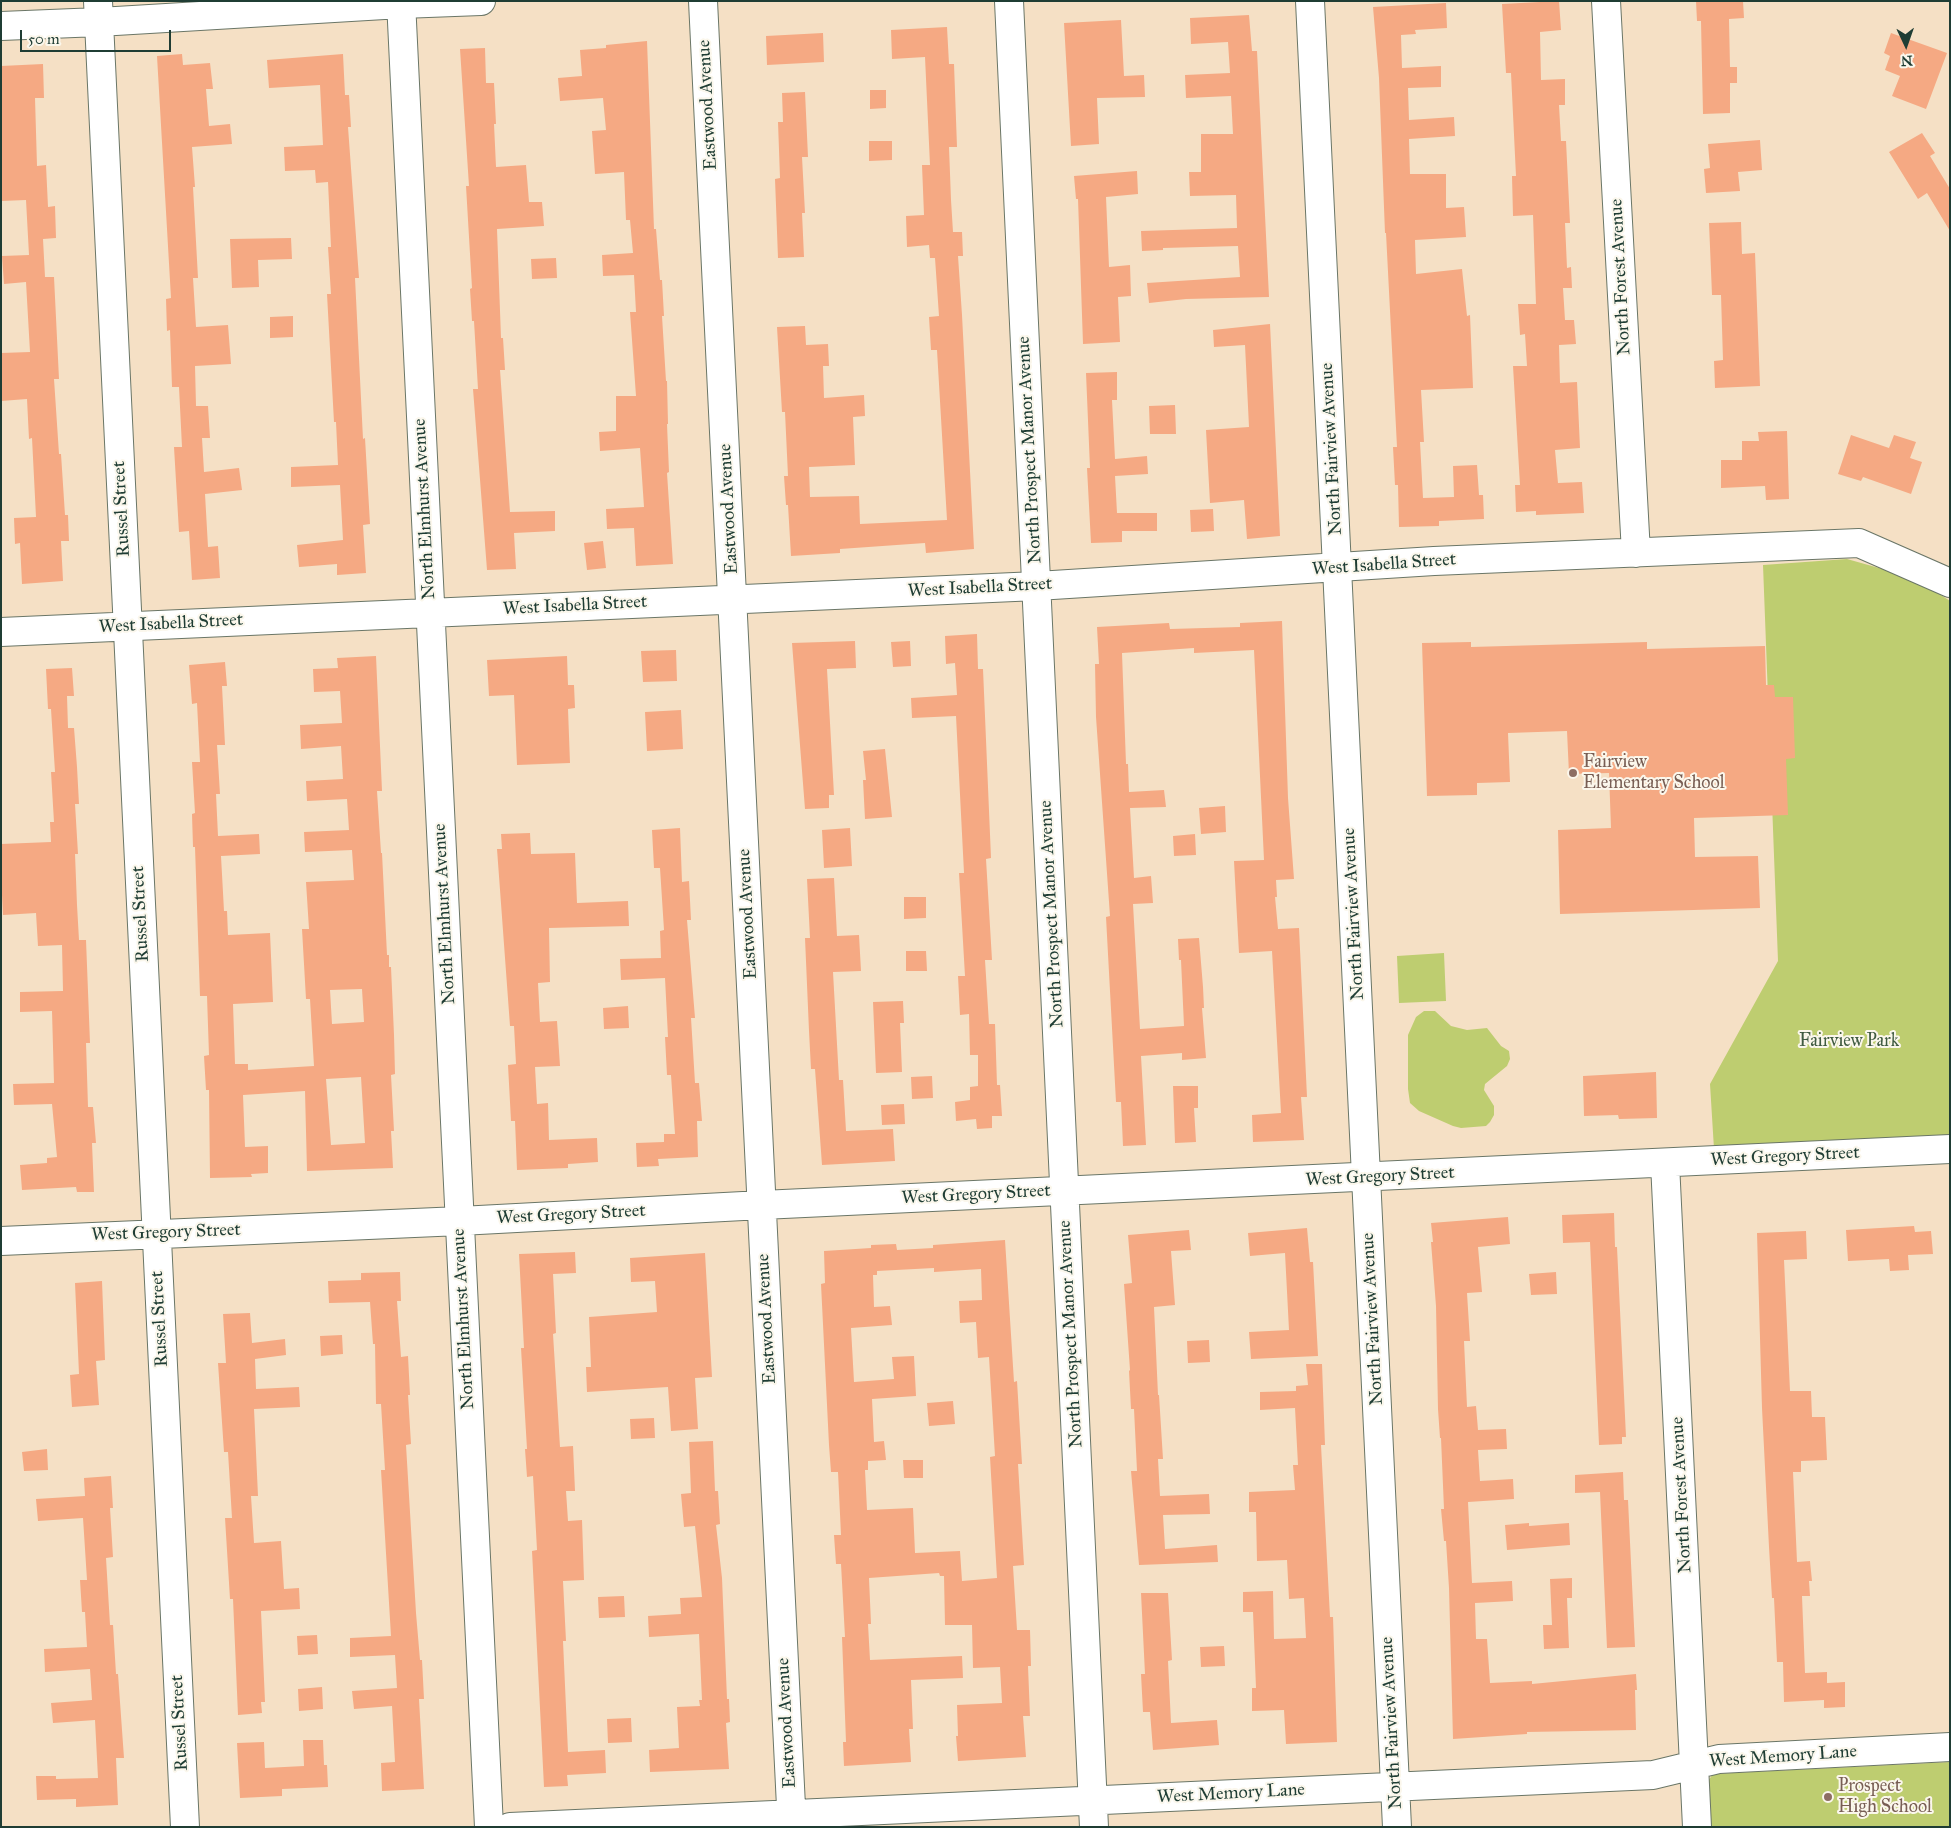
<!DOCTYPE html>
<style>
body{margin:0}
#map{position:relative;width:1951px;height:1828px;overflow:hidden;background:#f5e0c5;font-family:"IM FELL Great Primer",serif}
canvas{display:block}
.frame{position:absolute;inset:0;border:2px solid #1f3d34;pointer-events:none}
.north{position:absolute;left:1881px;top:20px;width:50px;height:50px;-webkit-text-stroke:4px #fbf7ec;paint-order:stroke;rotate:177deg;font-size:14px;font-weight:700;line-height:20px;text-align:center;color:#1f3d34}
.north::after{content:'';display:block;margin:auto;width:18px;height:22px;background:#1f3d34;clip-path:polygon(50% 0,100% 100%,50% 72%,0 100%)}
.scale{position:absolute;left:20px;top:30px;width:151px;height:22px;box-sizing:border-box;border:2px solid #1f3d34;border-top:0;padding-left:6px;font-size:15px;line-height:18px;white-space:nowrap;color:#1f3d34;-webkit-text-stroke:4px #fbf7ec;paint-order:stroke}
</style>
<div id="map">
<canvas width="1951" height="1828"></canvas>
<div class="frame"></div>
<div class="north">N</div>
<div class="scale">50 m</div>
</div>
<script>
const context = document.querySelector('canvas').getContext('2d');
context.lineJoin = 'round';
function fill(path, color) { context.fillStyle = color; context.fill(path, 'evenodd'); }
const shape = rows => new Path2D(rows.map(r => 'M' + r).join(''));
function stroke(path, color, width, dash) { context.strokeStyle = color; context.lineWidth = width; context.lineCap = dash ? 'butt' : 'round'; context.setLineDash(dash || []); context.stroke(path); }
function write(font, color, halo, rows, align = 'center') {
  context.font = font + ' "IM FELL Great Primer",serif'; context.lineWidth = 4; context.setLineDash([]); context.textBaseline = 'middle'; context.strokeStyle = halo; context.fillStyle = color; for (const [text, x, y, turn = 0] of rows) {
    context.save(); context.translate(x, y); context.rotate((+turn || 0) * Math.PI / 180); context.textAlign = isNaN(turn) ? turn : align; if (halo) context.strokeText(text, 0, 0); context.fillText(text, 0, 0); context.restore();
  }
}
const green = shape([
 [1847,559,1886,570,1935,591,1950,601,1950,1140,1714,1149,1710,1084,1778,961,1763,565],
 [1444,953,1446,1001,1399,1003,1397,956],
 [1424,1011,1435,1011,1451,1026,1467,1030,1487,1028,1501,1046,1509,1051,1510,1059,1507,1066,1485,1084,1484,1090,1494,1106,1494,1115,1490,1122,1486,1126,1461,1128,1453,1126,1419,1111,1410,1103,1408,1089,1408,1035,1416,1017],
 [1950,1762,1950,1827,1708,1827,1708,1781,1713,1774]
]);
const building = shape([
 [1559,1,1561,30,1540,32,1541,80,1565,79,1565,105,1559,105,1561,141,1566,141,1570,223,1565,223,1567,268,1571,267,1572,288,1563,288,1565,320,1574,320,1576,344,1559,345,1560,383,1577,382,1580,448,1555,450,1558,483,1582,482,1584,513,1536,515,1536,511,1516,512,1515,485,1520,485,1513,366,1527,366,1525,334,1520,335,1518,304,1536,304,1533,215,1513,216,1512,176,1516,176,1511,73,1506,73,1502,4],
 [1696,1,1743,1,1744,18,1729,19,1730,67,1737,67,1737,83,1730,83,1730,113,1703,114,1701,21,1697,21],
 [1446,3,1447,28,1415,30,1416,34,1401,35,1402,68,1441,66,1441,87,1408,88,1409,120,1454,117,1455,136,1409,139,1410,174,1446,174,1446,208,1464,207,1466,237,1415,240,1416,274,1462,269,1467,316,1470,315,1473,388,1421,390,1424,442,1420,442,1423,498,1454,497,1453,466,1477,465,1479,495,1483,495,1484,519,1439,521,1439,526,1399,527,1398,485,1395,485,1393,447,1397,447,1386,233,1385,233,1379,78,1373,7],
 [1249,15,1252,51,1257,51,1269,297,1186,299,1149,303,1147,283,1240,277,1238,246,1163,248,1163,250,1142,251,1141,231,1237,228,1236,195,1190,196,1189,172,1201,172,1201,134,1233,134,1231,96,1186,98,1185,75,1230,73,1228,42,1191,44,1190,18],
 [1121,20,1124,76,1144,75,1145,97,1097,98,1099,144,1071,146,1064,23],
 [947,27,949,64,954,64,957,147,949,147,951,200,953,232,962,232,963,256,958,256,962,315,974,549,926,553,925,543,840,549,840,553,791,556,788,505,786,505,784,476,788,476,785,412,782,412,777,327,805,326,806,345,828,344,829,366,823,366,824,398,864,395,865,416,853,417,855,465,809,467,810,497,859,496,860,524,947,520,937,350,931,350,929,317,939,316,935,258,930,258,929,245,907,247,906,216,924,215,922,165,930,165,925,57,892,59,891,30],
 [823,33,824,62,767,65,766,36],
 [1891,33,1947,53,1926,109,1892,96,1900,76,1885,70,1890,56,1884,53],
 [647,41,654,229,656,229,660,280,662,280,664,316,662,316,666,381,667,381,668,424,667,424,669,472,667,473,673,564,636,566,634,528,607,529,606,509,644,507,640,448,600,451,599,432,616,431,616,396,636,396,630,312,636,312,634,275,603,276,602,255,633,253,630,220,626,220,624,172,595,174,592,131,606,130,603,98,560,101,558,78,582,76,580,50,606,48,606,45],
 [485,48,486,83,494,83,496,124,494,124,496,167,526,165,529,202,542,202,544,226,497,229,501,338,503,338,505,370,500,370,510,512,555,511,555,531,514,533,516,569,487,570,473,389,478,389,474,321,472,321,470,289,472,288,466,186,469,186,460,49],
 [182,54,183,65,210,63,213,89,206,89,209,126,230,124,232,144,192,147,195,187,193,187,198,278,193,278,196,327,228,325,231,364,195,366,196,406,208,406,210,438,202,438,204,472,239,468,242,490,205,494,208,547,218,546,220,578,192,580,189,531,179,532,174,447,182,447,179,387,172,387,170,330,167,331,166,299,171,298,157,56],
 [343,54,345,95,349,95,351,127,348,127,359,278,355,278,363,439,365,438,370,524,363,525,366,573,337,575,337,564,299,567,297,545,343,540,340,485,291,487,291,467,338,465,336,422,334,422,327,294,331,294,328,247,331,247,328,182,316,183,315,170,285,171,284,147,323,145,320,85,269,88,267,60],
 [43,64,44,98,35,98,37,166,46,165,48,207,55,206,56,238,43,239,45,277,54,277,59,379,54,379,59,454,61,454,65,515,68,515,69,541,61,541,63,581,22,584,20,543,15,544,14,518,36,517,32,438,29,439,27,399,1,401,1,353,30,352,26,282,4,284,2,256,29,255,26,200,1,201,1,66],
 [870,90,886,90,886,108,870,109],
 [805,92,808,157,802,157,805,213,802,213,804,257,778,258,775,179,780,178,778,122,783,122,782,93],
 [1922,133,1935,153,1930,156,1950,189,1950,231,1927,193,1918,199,1889,152],
 [1760,140,1762,170,1738,172,1740,191,1706,193,1704,169,1710,168,1708,144],
 [869,141,892,141,892,160,869,161],
 [1137,171,1138,194,1106,197,1109,267,1130,265,1131,296,1118,297,1120,342,1083,344,1078,199,1076,199,1074,176],
 [1741,222,1742,254,1755,253,1760,386,1715,388,1714,361,1723,360,1721,295,1712,295,1709,223],
 [291,238,292,259,258,260,259,287,232,288,230,239],
 [556,258,557,278,532,279,531,259],
 [293,316,293,337,270,338,270,317],
 [1270,324,1280,536,1247,539,1244,500,1210,503,1206,430,1249,427,1245,345,1214,347,1213,330],
 [1117,372,1117,400,1112,400,1115,459,1147,456,1148,474,1115,476,1117,513,1157,513,1157,531,1122,531,1122,542,1091,543,1087,468,1090,468,1086,373],
 [1175,405,1176,434,1150,434,1149,406],
 [1787,431,1789,499,1766,500,1765,486,1721,488,1721,460,1742,460,1742,441,1759,441,1758,432],
 [1851,435,1889,448,1894,435,1916,442,1910,458,1922,462,1911,494,1863,477,1861,481,1838,474],
 [1213,509,1214,531,1191,532,1190,510],
 [603,541,606,568,587,570,584,543],
 [1282,621,1288,798,1294,879,1276,880,1277,897,1275,897,1278,929,1299,928,1307,1097,1301,1097,1304,1140,1253,1142,1252,1115,1281,1113,1272,951,1239,953,1236,899,1234,861,1264,860,1254,650,1194,653,1194,648,1122,653,1126,764,1128,764,1129,792,1164,790,1166,807,1130,808,1134,878,1151,876,1153,903,1133,904,1140,1029,1184,1026,1181,960,1179,960,1178,939,1199,938,1203,987,1204,1008,1202,1008,1206,1058,1182,1060,1182,1053,1141,1056,1146,1145,1123,1146,1121,1102,1116,1102,1106,917,1110,916,1096,717,1095,664,1099,664,1097,627,1169,623,1170,629,1240,627,1240,623],
 [977,634,978,669,983,669,991,858,986,859,992,960,985,960,989,1024,995,1024,997,1085,1000,1085,1002,1116,992,1116,992,1128,977,1129,976,1119,956,1121,955,1102,970,1100,970,1087,978,1086,978,1055,970,1055,969,1014,960,1015,958,976,965,976,959,873,964,873,956,716,912,718,911,698,957,695,955,663,946,664,945,636],
 [855,641,856,668,827,669,834,795,829,795,829,808,805,809,792,643],
 [910,641,911,666,893,667,891,642],
 [1471,642,1471,647,1647,642,1647,649,1765,646,1766,685,1774,685,1775,697,1793,697,1795,758,1786,759,1788,815,1694,818,1695,857,1758,856,1760,908,1560,914,1558,830,1611,828,1609,773,1569,774,1567,731,1508,733,1510,782,1477,783,1477,795,1427,796,1422,643],
 [676,650,677,681,643,682,641,651],
 [376,656,382,791,377,791,381,853,382,853,387,955,389,955,389,967,391,967,394,1035,395,1074,391,1075,394,1131,391,1131,393,1168,307,1171,305,1091,243,1095,245,1147,268,1146,268,1173,251,1174,252,1177,210,1178,209,1090,206,1090,204,1056,209,1055,207,996,200,996,195,847,193,847,192,814,195,813,192,762,200,762,197,703,192,704,189,665,225,662,227,686,222,686,225,745,217,745,220,794,216,794,218,836,259,834,260,854,221,856,224,911,227,911,228,935,270,933,273,1002,233,1004,235,1064,248,1064,248,1070,314,1066,310,999,306,999,302,929,309,929,306,882,354,880,352,850,305,852,304,832,349,830,347,799,307,801,306,781,343,779,341,746,301,749,300,725,342,723,340,691,314,692,313,669,338,668,337,658],
 [362,989,364,1022,332,1024,330,990],
 [361,1077,365,1143,331,1145,326,1079],
 [567,656,568,685,574,685,575,708,568,709,570,763,517,765,514,695,489,696,487,660],
 [72,668,74,696,67,696,68,728,74,728,77,767,79,804,75,804,78,854,75,854,77,905,79,940,86,940,90,1043,86,1043,88,1107,93,1107,96,1143,92,1143,94,1192,77,1192,76,1187,22,1190,20,1165,47,1163,47,1158,57,1157,52,1104,14,1105,13,1084,54,1083,52,1011,20,1012,20,992,63,991,62,945,38,946,36,913,3,915,1,875,1,844,51,842,50,822,54,822,51,772,55,772,51,709,48,709,46,669],
 [681,710,683,749,647,751,645,712],
 [885,749,892,817,865,819,863,780,866,780,863,751],
 [1225,806,1226,832,1201,834,1199,808],
 [680,828,682,882,689,881,691,920,687,920,695,1018,691,1018,695,1083,699,1083,702,1121,697,1121,698,1157,658,1159,659,1166,637,1167,636,1143,664,1142,664,1134,675,1134,671,1075,667,1075,665,1037,668,1037,665,978,621,980,620,959,661,958,660,931,664,930,660,868,654,868,652,830],
 [850,828,852,866,824,868,822,830],
 [530,833,531,854,575,853,577,903,628,901,629,926,549,928,550,982,538,983,540,1022,557,1021,560,1066,535,1067,537,1104,548,1103,549,1140,597,1138,598,1162,568,1164,568,1168,517,1170,515,1121,511,1121,508,1065,516,1064,514,1026,510,1026,497,849,502,849,501,834],
 [1195,834,1196,855,1174,856,1173,836],
 [834,878,837,936,859,935,861,971,833,972,839,1080,843,1080,846,1131,893,1129,895,1161,822,1165,815,1069,811,1069,809,1031,805,938,810,938,807,879],
 [904,897,926,897,926,918,904,919],
 [906,951,926,951,927,971,906,971],
 [903,1001,904,1023,900,1023,902,1072,876,1073,873,1002],
 [628,1006,629,1028,604,1029,603,1008],
 [1656,1072,1657,1118,1619,1119,1618,1115,1584,1116,1583,1076],
 [932,1076,933,1098,912,1099,911,1077],
 [1173,1086,1198,1086,1198,1108,1194,1108,1196,1142,1175,1143],
 [904,1104,905,1124,882,1125,881,1105],
 [1614,1213,1615,1247,1617,1247,1626,1437,1622,1437,1622,1444,1599,1445,1590,1242,1563,1243,1562,1215],
 [1508,1217,1510,1244,1478,1247,1482,1292,1467,1293,1470,1341,1464,1341,1467,1407,1476,1406,1478,1430,1506,1429,1507,1449,1478,1450,1480,1481,1513,1479,1514,1499,1468,1502,1472,1583,1512,1581,1513,1601,1475,1603,1476,1639,1487,1639,1490,1683,1532,1681,1532,1684,1636,1674,1637,1690,1635,1690,1636,1730,1527,1732,1527,1734,1453,1739,1449,1588,1446,1541,1444,1541,1441,1509,1444,1509,1441,1438,1440,1438,1438,1409,1436,1306,1431,1242,1433,1242,1431,1223],
 [1914,1226,1915,1232,1931,1231,1933,1254,1908,1255,1909,1270,1890,1271,1889,1259,1848,1261,1846,1230],
 [1307,1228,1310,1262,1313,1262,1318,1356,1251,1359,1249,1332,1289,1330,1285,1253,1250,1256,1248,1233],
 [1189,1230,1191,1250,1171,1251,1175,1305,1154,1307,1158,1395,1159,1395,1163,1459,1158,1459,1160,1496,1209,1494,1210,1514,1163,1515,1165,1549,1217,1545,1218,1562,1139,1565,1131,1471,1137,1471,1134,1409,1131,1409,1129,1371,1130,1370,1124,1284,1132,1283,1128,1235],
 [1806,1231,1807,1259,1784,1260,1790,1391,1811,1391,1812,1417,1825,1417,1827,1460,1801,1461,1801,1472,1793,1472,1797,1562,1810,1561,1812,1581,1809,1581,1810,1596,1802,1596,1805,1673,1827,1672,1827,1683,1845,1682,1845,1707,1824,1708,1824,1700,1784,1702,1783,1662,1777,1662,1774,1598,1772,1598,1769,1547,1762,1408,1757,1233],
 [1005,1240,1014,1382,1017,1381,1022,1464,1018,1464,1024,1565,1013,1566,1017,1630,1030,1630,1031,1666,1028,1666,1030,1716,1023,1716,1026,1757,958,1761,956,1736,958,1736,957,1705,1002,1703,1000,1667,973,1668,972,1625,945,1625,944,1576,940,1576,939,1573,869,1578,871,1624,868,1624,870,1660,962,1656,963,1678,911,1680,913,1729,909,1729,911,1762,844,1766,843,1742,846,1742,842,1637,845,1637,841,1564,836,1564,834,1535,841,1535,838,1472,831,1472,829,1445,821,1284,825,1283,824,1251,871,1248,871,1245,896,1244,897,1250,933,1248,933,1245],
 [934,1268,934,1272,981,1269,982,1300,959,1301,960,1323,976,1322,978,1358,989,1357,995,1456,990,1457,997,1578,962,1581,960,1551,915,1553,913,1508,867,1510,865,1470,868,1470,868,1461,886,1460,884,1441,874,1442,872,1399,916,1396,914,1356,892,1357,894,1379,854,1382,851,1328,892,1325,890,1306,874,1307,873,1275,877,1275,877,1271],
 [575,1252,576,1273,553,1274,556,1333,553,1334,560,1447,573,1446,575,1491,566,1491,568,1521,582,1520,584,1580,563,1581,566,1641,563,1641,568,1752,605,1750,606,1773,567,1775,568,1786,544,1787,532,1551,537,1550,533,1476,527,1477,525,1449,527,1449,521,1348,524,1348,519,1254],
 [705,1253,712,1377,695,1378,698,1429,671,1431,668,1387,587,1392,586,1367,591,1367,589,1317,657,1312,655,1281,631,1282,630,1258],
 [400,1272,401,1301,397,1301,401,1357,408,1356,410,1395,408,1395,411,1444,406,1445,416,1613,420,1660,422,1660,424,1699,419,1699,424,1789,382,1791,381,1763,395,1762,392,1706,354,1709,352,1691,397,1688,395,1655,350,1657,350,1638,391,1636,381,1470,385,1470,381,1404,376,1404,375,1344,373,1344,370,1302,329,1303,328,1281,361,1280,361,1273],
 [1556,1272,1557,1294,1531,1295,1529,1274],
 [102,1281,105,1360,96,1361,99,1405,72,1407,70,1375,79,1374,75,1283],
 [250,1313,252,1343,285,1339,286,1355,255,1359,256,1389,299,1387,300,1407,254,1409,258,1496,251,1496,254,1543,281,1541,284,1589,299,1588,300,1609,261,1611,265,1702,261,1702,262,1713,238,1715,233,1599,230,1599,225,1518,232,1518,228,1452,224,1452,218,1363,226,1363,223,1314],
 [342,1335,343,1354,321,1356,320,1336],
 [1209,1340,1210,1362,1188,1363,1187,1341],
 [1306,1364,1322,1364,1325,1445,1321,1445,1330,1617,1333,1617,1337,1742,1286,1744,1284,1710,1252,1711,1252,1688,1256,1688,1253,1612,1243,1612,1243,1592,1273,1591,1274,1639,1306,1638,1304,1598,1289,1599,1287,1560,1257,1561,1256,1512,1249,1512,1249,1492,1295,1490,1293,1465,1298,1465,1295,1408,1260,1410,1260,1392,1296,1391,1296,1386,1308,1385],
 [953,1401,955,1424,929,1426,927,1403],
 [654,1418,655,1438,631,1439,630,1419],
 [713,1441,715,1491,718,1491,720,1524,716,1525,722,1578,727,1699,729,1699,730,1722,726,1723,729,1769,650,1772,649,1750,679,1748,677,1707,700,1706,699,1700,702,1700,699,1634,649,1637,648,1616,681,1614,680,1598,702,1597,695,1526,684,1527,681,1494,691,1493,689,1442],
 [47,1449,48,1470,24,1471,22,1452],
 [903,1460,923,1460,923,1478,904,1478],
 [1623,1472,1624,1500,1628,1500,1635,1647,1607,1648,1600,1492,1575,1493,1575,1475],
 [111,1476,113,1508,110,1508,113,1557,106,1558,110,1625,113,1625,116,1674,118,1674,124,1758,116,1758,118,1805,76,1807,76,1799,37,1800,36,1776,56,1776,56,1779,98,1778,95,1720,53,1723,51,1703,92,1700,90,1669,45,1672,44,1649,87,1647,85,1612,82,1612,80,1580,87,1580,83,1518,38,1521,36,1499,85,1496,84,1478],
 [1529,1523,1529,1526,1569,1523,1570,1545,1507,1550,1505,1525],
 [1572,1578,1572,1598,1567,1598,1569,1648,1544,1649,1543,1625,1552,1625,1550,1579],
 [1141,1593,1168,1593,1172,1660,1168,1661,1171,1723,1217,1720,1219,1745,1153,1750,1150,1712,1143,1712,1141,1674,1145,1674],
 [624,1596,625,1617,599,1618,598,1597],
 [317,1635,318,1654,298,1655,297,1636],
 [1224,1646,1225,1666,1201,1667,1200,1647],
 [322,1687,323,1709,299,1711,298,1689],
 [631,1718,632,1742,608,1743,607,1719],
 [303,1740,323,1740,324,1765,327,1765,328,1787,282,1789,282,1796,240,1798,237,1743,264,1742,265,1768,304,1766]
]);
const minor = shape([
 [98,1,185,1827],
 [401,1,489,1827],
 [703,1,792,1827],
 [1009,1,1094,1827],
 [1310,1,1397,1827],
 [1606,1,1636,553],
 [1,26,99,22,401,4,481,1],
 [1,632,1037,586,1434,561,1859,543,1950,583],
 [1665,1163,1697,1827],
 [1,1241,460,1221,762,1205,1950,1149],
 [510,1827,1653,1775,1719,1759,1950,1747]
]);
const markers = [
 [1573,773,5,"#8d6e63"],
 [1828,1797,5,"#8d6e63"]
];
const streetNames = [
 ["Eastwood Avenue",708,105,-93],
 ["North Forest Avenue",1621,277,-93],
 ["North Fairview Avenue",1332,449,-93],
 ["North Prospect Manor Avenue",1030,450,-93],
 ["Russel Street",122,509,-93],
 ["North Elmhurst Avenue",425,509,-93],
 ["Eastwood Avenue",729,509,-93],
 ["West Isabella Street",1384,565,-4],
 ["West Isabella Street",980,588,-3],
 ["West Isabella Street",575,606,-3],
 ["West Isabella Street",171,624,-3],
 ["Russel Street",141,914,-93],
 ["North Elmhurst Avenue",445,914,-93],
 ["Eastwood Avenue",748,914,-93],
 ["North Prospect Manor Avenue",1052,914,-93],
 ["North Fairview Avenue",1354,914,-93],
 ["West Gregory Street",1785,1157,-3],
 ["West Gregory Street",1380,1177,-3],
 ["West Gregory Street",976,1195,-3],
 ["West Gregory Street",571,1215,-3],
 ["West Gregory Street",166,1233,-2],
 ["Russel Street",160,1319,-93],
 ["North Elmhurst Avenue",464,1319,-93],
 ["Eastwood Avenue",767,1319,-93],
 ["North Fairview Avenue",1373,1319,-93],
 ["North Prospect Manor Avenue",1071,1334,-93],
 ["North Forest Avenue",1682,1495,-93],
 ["Russel Street",180,1723,-93],
 ["Eastwood Avenue",787,1723,-93],
 ["North Fairview Avenue",1392,1723,-93],
 ["West Memory Lane",1783,1757,-4],
 ["West Memory Lane",1231,1794,-3]
];
const educationNames = [
 ["Fairview",1583,763],
 ["Elementary School",1583,784],
 ["Prospect",1838,1787],
 ["High School",1838,1808]
];
const parkNames = [
 ["Fairview Park",1849,1042]
];
fill(green, '#becd70');
fill(building, '#f5a983');
stroke(minor, '#6a7667', 30);
stroke(minor, '#fff', 28);
for (const [x, y, r, color] of markers) { const dot = new Path2D(); dot.arc(x, y, r, 0, 2 * Math.PI); context.fillStyle = color; context.fill(dot); stroke(dot, '#fbf7ec', 2); }
write('18px', '#1f3d34', '#fbf7ec', streetNames);
write('18px', '#785e54', '#fbf7ec', educationNames, 'left');
write('18px', '#3f5a40', '#fbf7ec', parkNames);
</script>
